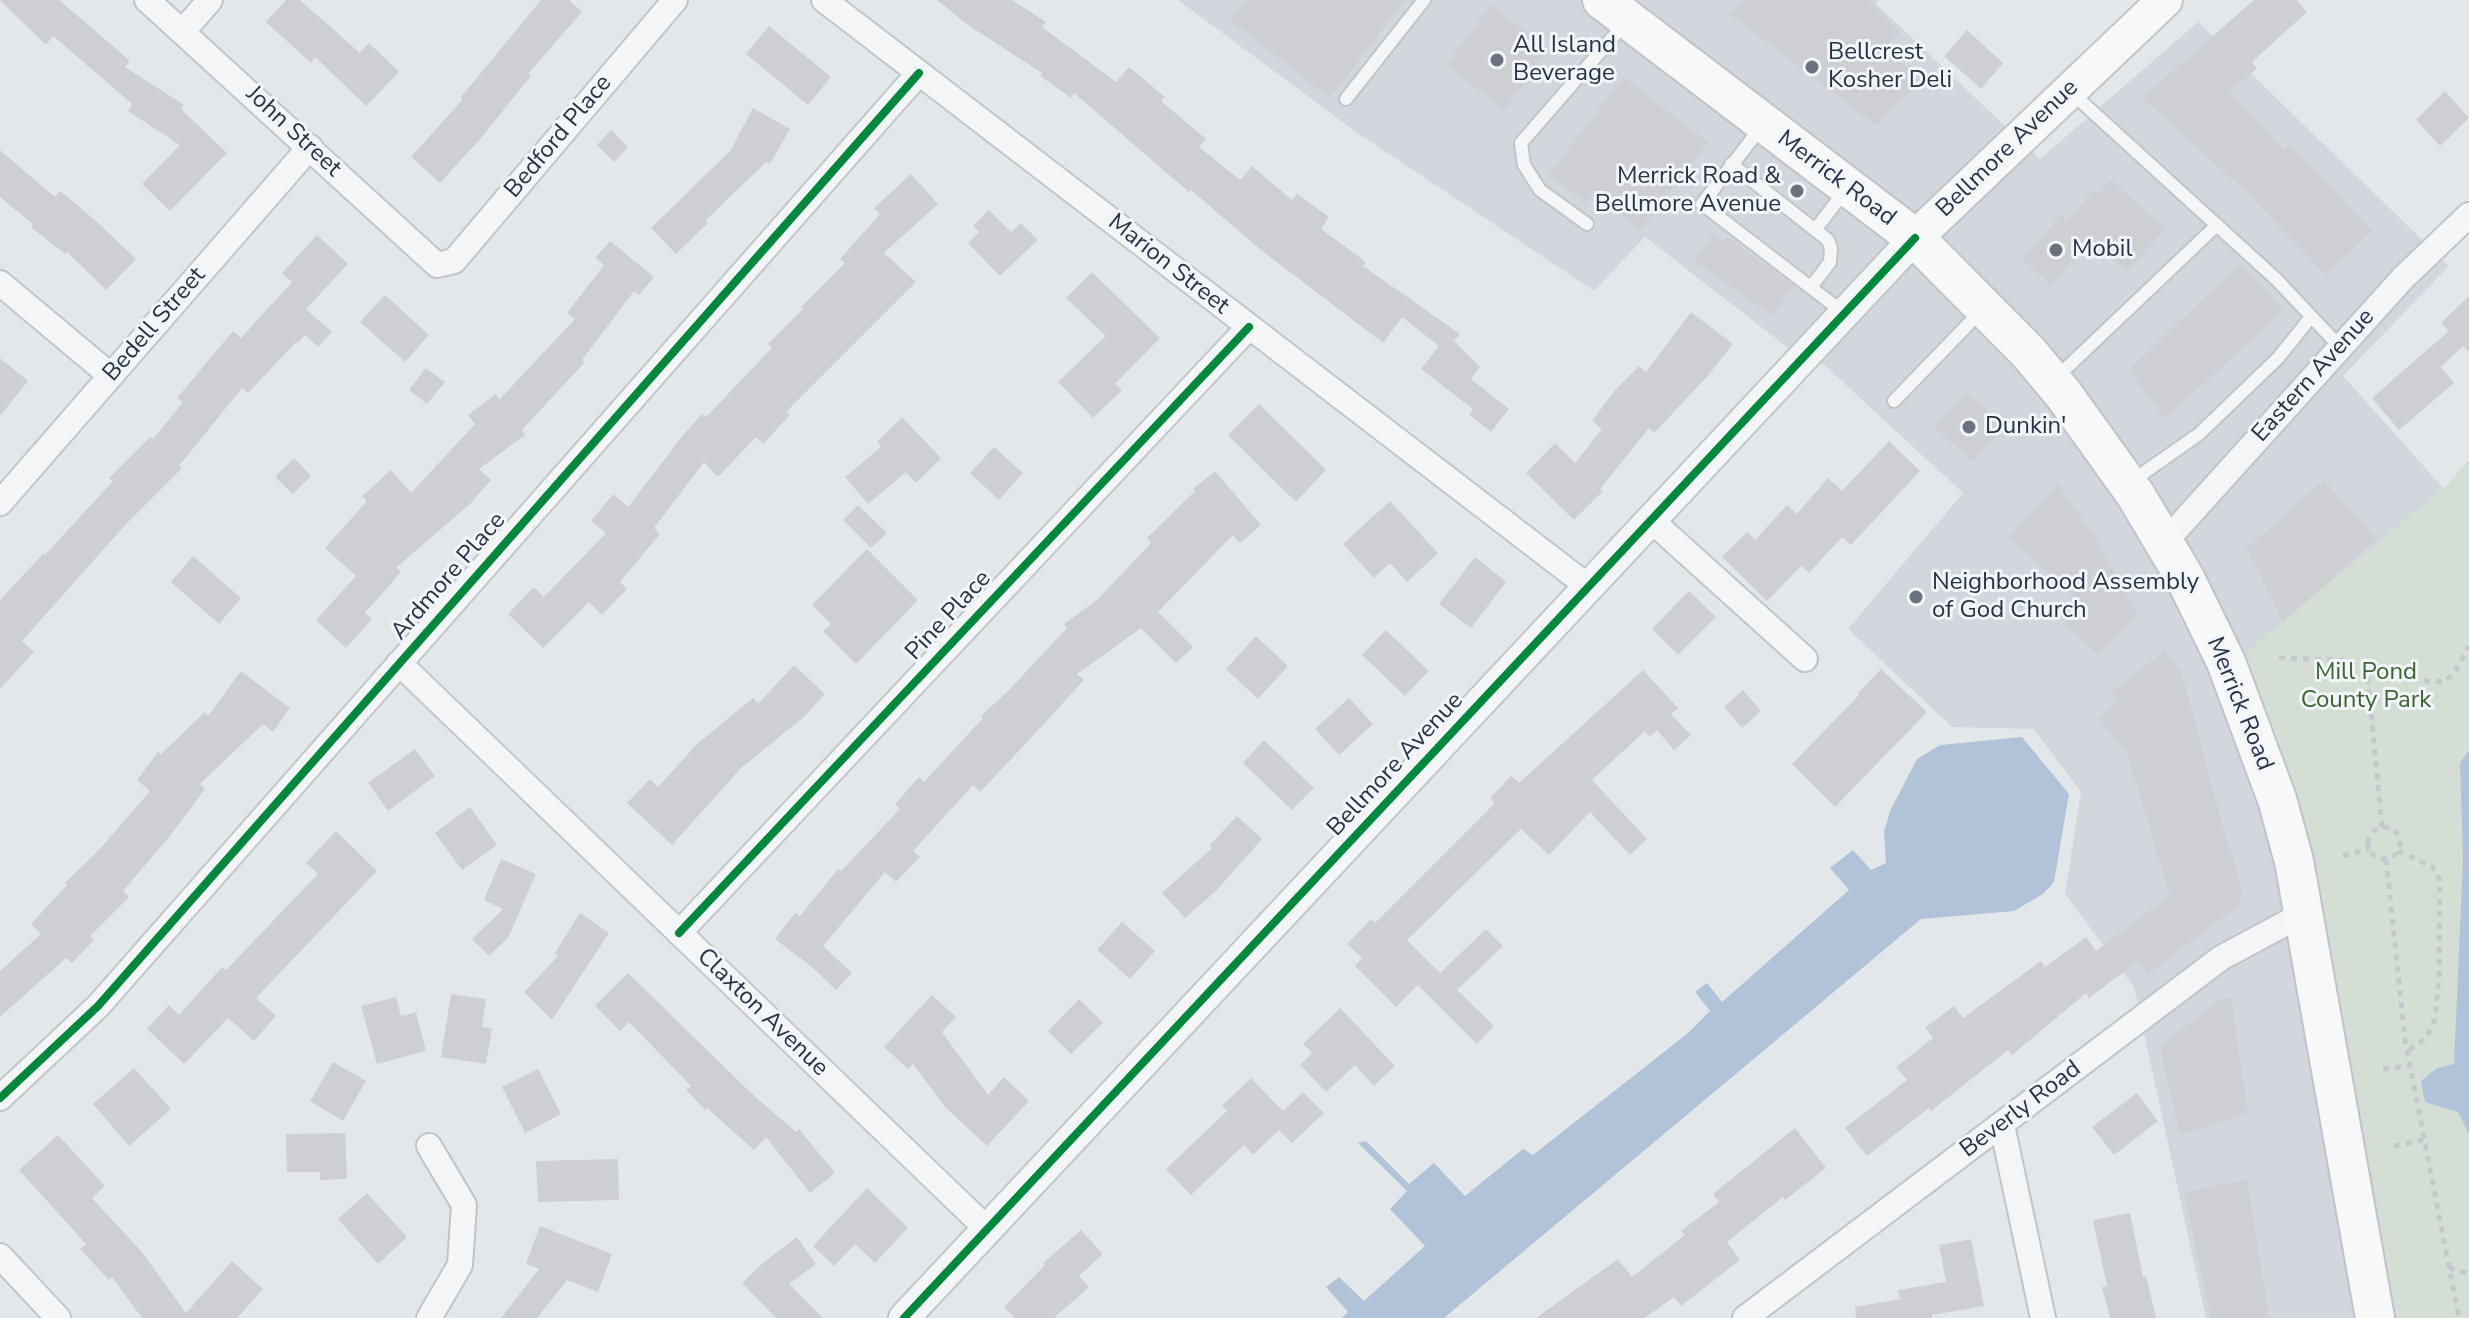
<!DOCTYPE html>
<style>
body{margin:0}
canvas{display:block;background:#e4e7ea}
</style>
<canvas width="2469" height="1318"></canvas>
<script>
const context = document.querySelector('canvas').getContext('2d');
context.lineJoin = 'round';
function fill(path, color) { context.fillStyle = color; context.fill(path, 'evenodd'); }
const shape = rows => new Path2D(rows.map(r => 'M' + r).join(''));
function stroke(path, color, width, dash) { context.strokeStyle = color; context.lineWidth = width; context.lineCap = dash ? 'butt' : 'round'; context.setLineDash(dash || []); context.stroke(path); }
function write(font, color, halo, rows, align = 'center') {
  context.font = font + ' "Nunito Sans",sans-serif'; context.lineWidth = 6; context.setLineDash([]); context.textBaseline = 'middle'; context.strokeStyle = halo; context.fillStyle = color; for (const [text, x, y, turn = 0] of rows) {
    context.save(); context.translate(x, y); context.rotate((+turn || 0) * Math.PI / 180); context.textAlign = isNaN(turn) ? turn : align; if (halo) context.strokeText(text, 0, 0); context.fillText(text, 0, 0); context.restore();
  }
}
const built = shape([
 [1178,0,1879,0,1876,4,2040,159,2198,22,2449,266,2343,376,2445,490,2288,773,2388,1318,2206,1318,2134,987,2065,894,2081,792,2034,729,1952,727,1848,629,1963,493,1807,349,1800,357,1645,237,1594,291,1356,132]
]);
const green = shape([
 [2469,459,2469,1318,2388,1318,2288,773,2245,653,2447,485]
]);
const water = shape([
 [2022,737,2069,794,2054,882,2043,894,2014,911,1921,919,1444,1318,1342,1318,1348,1312,1326,1287,1339,1277,1364,1301,1425,1246,1390,1209,1407,1191,1358,1143,1366,1141,1409,1184,1434,1163,1465,1196,1523,1149,1533,1155,1688,1033,1710,1011,1695,992,1707,983,1722,1002,1849,890,1830,868,1853,850,1871,870,1886,863,1884,832,1890,811,1917,759,1940,745],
 [2469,750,2469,1134,2458,1112,2425,1102,2421,1081,2437,1068,2454,1064,2463,860,2460,763]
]);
const building = shape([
 [0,0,59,0,130,61,125,67,184,105,181,109,227,153,170,211,142,184,180,145,128,111,132,104,53,36,46,45],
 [286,0,300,0,360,53,369,43,399,72,366,106,315,57,311,63,266,22],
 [541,0,569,0,582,12,528,74,531,76,481,138,440,183,411,157,463,99,461,97],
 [937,0,1012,0,1046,22,1042,27,1116,82,1129,67,1165,97,1161,101,1206,139,1199,147,1240,180,1252,166,1292,200,1297,194,1329,217,1321,229,1366,262,1363,266,1460,334,1454,341,1480,367,1471,379,1509,409,1491,432,1469,414,1473,409,1421,369,1439,346,1402,317,1383,343,1261,250,1191,190,1189,192,1074,93,1071,98,1040,76,1042,73,968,25],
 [1245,0,1405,0,1330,98,1230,20],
 [1744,0,1868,0,1900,33,1885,46,1920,82,1876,125,1729,14],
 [2254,0,2296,0,2307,12,2252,62,2257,68,2229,92,2284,150,2290,144,2372,231,2326,275,2244,190,2142,98],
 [1491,5,1549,51,1504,110,1446,65],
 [769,26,831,77,808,105,746,54],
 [1967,30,2003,63,1981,89,1944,56],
 [1623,77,1708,142,1640,230,1593,194,1586,203,1549,175],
 [2445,91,2469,118,2440,146,2416,120],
 [753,108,790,129,770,164,766,162,706,220,708,223,676,254,651,228,730,151],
 [611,130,628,147,614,162,597,145],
 [0,150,55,197,60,191,95,220,136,259,106,290,67,252,65,254,31,227,33,224,0,197],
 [911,174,938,204,884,253,916,282,787,411,790,415,763,444,756,437,718,477,704,462,654,528,660,534,620,582,627,589,602,615,589,602,543,648,508,614,534,587,544,597,606,533,591,521,613,494,628,507,684,434,702,414,706,417,772,348,768,344,803,309,801,307,845,263,840,259,880,214,874,208],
 [2111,180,2165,229,2127,272,2092,240,2051,285,2022,259,2061,215,2067,220,2094,190,2098,194],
 [989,210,1011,232,1021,223,1038,240,1000,276,968,243,979,232,973,226],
 [1713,234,1724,242,1728,237,1794,286,1772,316,1694,261],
 [317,235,348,264,306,309,332,332,318,347,305,335,298,343,296,342,248,393,242,388,179,466,182,468,127,523,22,641,34,652,0,689,0,600,43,554,45,555,113,481,109,478,150,437,153,439,183,402,177,398,233,331,241,338,292,282,282,273],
 [610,241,654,277,639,295,634,291,582,360,585,362,522,430,525,435,479,469,491,480,470,504,396,568,401,572,365,613,372,619,346,648,316,620,356,576,325,548,367,501,362,496,391,470,411,493,475,424,468,415,496,394,499,400,575,319,567,313,604,265,595,258],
 [2240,263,2284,310,2165,419,2129,370],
 [1092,272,1160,338,1115,384,1122,390,1093,418,1058,382,1106,336,1066,298],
 [385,295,429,335,405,362,360,322],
 [2469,296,2469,352,2463,346,2441,367,2454,383,2399,430,2372,398,2449,331,2441,323],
 [1691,312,1733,344,1706,378,1654,433,1649,428,1600,489,1603,491,1574,520,1526,473,1555,443,1575,463,1602,429,1592,421,1616,389,1639,366,1646,372],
 [0,358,28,381,0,416],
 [426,368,445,382,427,404,409,390],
 [1966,392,2005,427,1973,462,1934,427],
 [1259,404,1326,470,1296,502,1228,435],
 [902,417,941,458,916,483,906,472,868,504,845,477,881,447,877,442],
 [1889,441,1920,471,1851,545,1842,537,1809,573,1801,566,1767,601,1722,557,1747,532,1755,540,1787,505,1797,514,1828,478,1842,491],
 [994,447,1023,473,999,500,970,473],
 [294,458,311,476,293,494,275,477],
 [1215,471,1261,525,1240,543,1233,535,1158,612,1193,647,1176,663,1141,628,1077,674,1084,680,1030,739,980,792,973,785,913,851,920,857,896,882,885,872,823,946,852,973,836,990,812,967,775,939,795,913,800,916,838,869,841,871,900,809,895,804,919,777,924,782,983,718,981,716,1008,691,1067,628,1064,624,1098,599,1151,543,1147,538,1195,491,1193,489],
 [2324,480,2377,539,2283,622,2246,549],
 [2058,484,2094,536,2137,614,2098,655,2064,623,2082,605,2009,537],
 [1390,501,1438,553,1407,582,1390,563,1374,578,1343,544],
 [858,505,887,533,871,548,843,520],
 [867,549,918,600,856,664,823,631,831,624,812,605],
 [193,556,241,598,219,624,171,582],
 [1475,557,1506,582,1471,628,1439,604],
 [1689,591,1716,617,1678,655,1652,629],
 [1386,630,1429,671,1405,696,1362,655],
 [1256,636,1288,666,1258,699,1226,669],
 [2164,651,2182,674,2229,850,2231,849,2242,895,2238,906,2148,974,2138,961,2089,998,2086,993,2012,1055,2008,1050,1931,1111,1929,1108,1867,1156,1845,1128,1907,1080,1896,1067,1933,1038,1925,1028,1954,1006,1963,1018,2041,961,2045,967,2086,937,2096,951,2170,895,2127,753,2099,718,2118,702,2111,693],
 [794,665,825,694,805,716,741,768,672,845,627,803,650,779,658,787,697,744,753,698,758,704],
 [1881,669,1927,712,1835,807,1792,764,1859,695,1857,694],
 [1643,670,1678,708,1671,714,1691,735,1674,750,1657,730,1650,737,1645,731,1592,780,1647,839,1630,855,1590,812,1549,855,1521,829,1407,940,1440,973,1486,929,1503,946,1457,990,1494,1026,1477,1044,1418,985,1396,1007,1355,966,1362,958,1347,944,1371,919,1375,923,1495,803,1490,798,1511,776,1519,783],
 [241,671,290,708,273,732,263,724,200,784,205,789,170,836,123,891,129,897,90,936,94,940,72,963,66,958,0,1017,0,971,41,934,31,924,67,885,65,883,99,850,150,791,137,780,158,752,161,754,205,712,208,716],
 [1743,690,1761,711,1742,728,1724,707],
 [1349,698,1373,724,1339,755,1315,729],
 [1264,740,1314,788,1292,810,1243,763],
 [415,749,435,776,388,811,368,783],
 [470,807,497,845,462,870,435,833],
 [1237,816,1262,839,1216,891,1185,918,1162,893,1212,848,1209,846],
 [336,831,377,871,256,998,276,1016,254,1041,228,1018,184,1064,147,1029,169,1005,179,1015,222,967,226,970,318,874,306,863],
 [501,859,536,874,508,938,489,956,472,939,503,909,484,900],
 [580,913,609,933,552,1020,524,992,558,956,554,954],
 [1122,922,1155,951,1130,979,1097,950],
 [628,973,750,1092,796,1132,799,1129,835,1173,810,1193,766,1137,754,1150,707,1108,705,1110,686,1090,691,1086,629,1022,620,1031,595,1006],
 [451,994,486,999,482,1027,492,1028,486,1064,441,1057],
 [932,995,956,1017,942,1032,988,1095,1004,1077,1029,1101,987,1146,945,1107,913,1064,908,1069,884,1047],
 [396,997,401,1016,416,1012,426,1051,377,1064,361,1006],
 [2231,997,2248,1113,2189,1133,2179,1133,2160,1046,2218,1001],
 [1079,999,1103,1023,1071,1054,1048,1031],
 [1340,1008,1395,1066,1374,1086,1355,1065,1326,1092,1300,1065,1312,1053,1303,1044],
 [333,1062,366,1081,343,1121,310,1101],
 [134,1068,171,1109,129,1146,93,1104],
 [538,1069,561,1114,525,1133,502,1087],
 [1251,1078,1283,1111,1303,1092,1324,1113,1292,1143,1279,1130,1253,1155,1244,1145,1191,1195,1166,1169,1227,1111,1222,1106],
 [2137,1093,2158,1121,2114,1155,2092,1127],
 [1795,1128,1826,1168,1785,1200,1783,1197,1727,1242,1740,1260,1681,1306,1674,1297,1645,1318,1536,1318,1618,1259,1632,1277,1685,1235,1681,1231,1719,1202,1713,1194],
 [345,1133,347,1179,320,1180,320,1172,287,1172,286,1134],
 [58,1135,105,1186,92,1198,141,1251,186,1313,232,1261,263,1289,237,1318,142,1318,112,1277,109,1280,80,1249,86,1244,19,1170],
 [618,1159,619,1200,538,1202,536,1161],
 [2247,1179,2269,1318,2211,1318,2184,1193],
 [867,1188,908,1228,875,1263,855,1244,834,1266,813,1246],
 [367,1193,407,1237,378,1264,338,1219],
 [2130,1213,2143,1277,2146,1276,2156,1318,2110,1318,2102,1287,2107,1286,2093,1220],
 [540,1226,612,1254,598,1292,567,1280,537,1318,501,1318,539,1269,526,1264],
 [1081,1230,1103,1254,1079,1276,1089,1287,1054,1318,1015,1318,1004,1307,1045,1265,1043,1263],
 [797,1237,816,1264,789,1284,823,1318,776,1318,742,1283,764,1262],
 [1971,1239,1984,1306,1932,1315,1932,1318,1856,1318,1855,1307,1900,1299,1898,1290,1946,1282,1939,1245]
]);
const path = shape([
 [2279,658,2343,660,2367,670],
 [2382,827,2367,670,2403,679,2445,682,2457,669,2469,646],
 '2368 843a16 16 0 1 1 32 0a16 16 0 1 1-32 0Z',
 [2398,851,2433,867,2440,880,2439,975,2435,1019,2427,1037,2407,1052],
 [2343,856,2369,849],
 [2386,859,2405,1040,2459,1318],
 [2383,1069,2410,1066],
 [2394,1146,2424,1140],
 [2449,1268,2469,1274]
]);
const service = shape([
 [2073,94,2277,280,2340,347],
 [1346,99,1424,0],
 [1762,126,1702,204,1844,313],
 [1731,164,1828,240,1831,249,1830,262,1811,287],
 [1587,224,1540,190,1524,165,1521,143,1626,22],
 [1815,230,1845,191],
 [2057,377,2217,225],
 [1894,401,1981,311],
 [2132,481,2199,434,2278,358,2311,317]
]);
const minor = shape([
 [147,0,437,265,454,261,675,0],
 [824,0,1590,588],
 [183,31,210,0],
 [0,283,111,376],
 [0,503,310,147],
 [1652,521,1805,659],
 [2164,543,2403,278,2469,215],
 [399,663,987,1229],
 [679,933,1249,327],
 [0,1098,98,1006,919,73],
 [2002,1125,2043,1318],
 [429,1146,464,1205,460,1265,429,1318],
 [0,1256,58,1318],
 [1745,1318,2221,958,2303,914]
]);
const tertiary = shape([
 [904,1318,1915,238]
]);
const secondary = shape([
 [1915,238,2165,0]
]);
const primary = shape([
 [1602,0,1915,238,2029,353,2064,395,2135,494,2185,578,2226,662,2277,799,2294,861,2375,1318]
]);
const cycleway = shape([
 [679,933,1249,327],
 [0,1098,98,1006,919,73],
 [904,1318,1915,238]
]);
const markers = [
 [1497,60,8,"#6a727f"],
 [1812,67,8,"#6a727f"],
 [1797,191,8,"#6a727f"],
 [2056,250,8,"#6a727f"],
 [1969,427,8,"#6a727f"],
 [1916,597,8,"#6a727f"]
];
const poiNames = [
 ["All Island",1513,46],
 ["Beverage",1513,74],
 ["Bellcrest",1828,53],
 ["Kosher Deli",1828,81],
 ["Merrick Road &",1781,177,"right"],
 ["Bellmore Avenue",1781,205,"right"],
 ["Mobil",2072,250],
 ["Dunkin'",1985,427],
 ["Neighborhood Assembly",1932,583],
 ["of God Church",1932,611]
];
const streetNames = [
 ["John Street",293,132,43],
 ["Bedford Place",559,137,-50],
 ["Bellmore Avenue",2008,149,-44],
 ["Merrick Road",1836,179,37],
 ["Marion Street",1168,265,38],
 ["Bedell Street",155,325,-49],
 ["Eastern Avenue",2314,376,-48],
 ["Ardmore Place",449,577,-49],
 ["Pine Place",949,616,-47],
 ["Merrick Road",2239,704,68],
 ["Bellmore Avenue",1396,765,-47],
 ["Claxton Avenue",762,1013,44],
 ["Beverly Road",2021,1110,-37]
];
const parkNames = [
 ["Mill Pond",2366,673],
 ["County Park",2366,701]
];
fill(built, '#d2d6dd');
fill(green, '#d5ded4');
fill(water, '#b0c3d8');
fill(building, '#cdcfd3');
stroke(service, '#c2c5c8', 16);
stroke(minor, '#c2c5c8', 28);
stroke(tertiary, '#c2c5c8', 34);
stroke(secondary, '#c2c5c8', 38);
stroke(primary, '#c0c4c8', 42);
stroke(path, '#c5c8cd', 5, [6, 6]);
stroke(service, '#f4f5f7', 12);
stroke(minor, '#f4f5f7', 24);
stroke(tertiary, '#f4f5f7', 30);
stroke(secondary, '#f8f8f8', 34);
stroke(primary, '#f8f8f8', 38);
stroke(cycleway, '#00873e', 8);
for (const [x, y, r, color] of markers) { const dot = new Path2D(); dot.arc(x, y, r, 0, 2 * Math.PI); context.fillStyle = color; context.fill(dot); stroke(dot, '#f2f5f9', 3); }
write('24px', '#283346', '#f2f5f9', poiNames, 'left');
write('24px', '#283346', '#f2f5f9', streetNames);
write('24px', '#3d6433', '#f2f5f9', parkNames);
</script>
